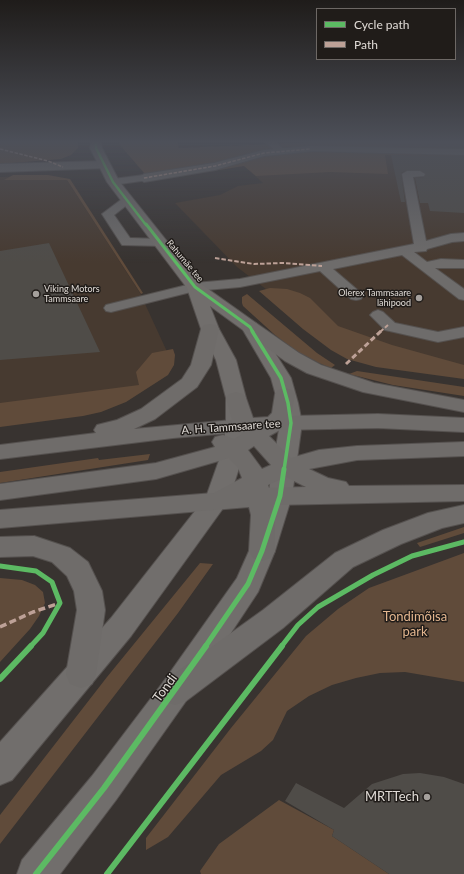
<!DOCTYPE html>
<meta charset="utf-8">
<style>
body{margin:0}
#map{position:relative;width:464px;height:874px;overflow:hidden;background:#383330;font-family:Lato,sans-serif}
canvas{display:block}
.legend{position:absolute;left:316px;top:8px;width:140px;height:52px;box-sizing:border-box;background:#201c19;border:1px solid #6d6865;margin:0;padding:5px 7px;list-style:none;font-size:12px;color:#e0dbd6}
.legend li{display:flex;align-items:center;gap:8px;height:20px}
.legend b{width:20px;border:1px solid #6d6865}
</style>
<div id="map">
<canvas width="464" height="874"></canvas>
<ul class="legend">
<li><b style="height:5px;background:#5cba63"></b>Cycle path</li>
<li><b style="height:5px;background:#bda197"></b>Path</li>
</ul>
</div>
<script>
const context = document.querySelector('canvas').getContext('2d');
context.lineJoin = 'round';
function fill(path, color) { context.fillStyle = color; context.fill(path, 'evenodd'); }
const shape = rows => new Path2D(rows.map(r => 'M' + r).join(''));
function stroke(path, color, width, dash) { context.strokeStyle = color; context.lineWidth = width; context.lineCap = dash ? 'butt' : 'round'; context.setLineDash(dash || []); context.stroke(path); }
function write(font, color, halo, rows, align = 'center') {
  context.font = font + ' Lato,sans-serif'; context.lineWidth = 3; context.setLineDash([]); context.textBaseline = 'middle'; context.strokeStyle = halo; context.fillStyle = color; for (const [text, x, y, turn = 0] of rows) {
    context.save(); context.translate(x, y); context.rotate((+turn || 0) * Math.PI / 180); context.textAlign = isNaN(turn) ? turn : align; if (halo) context.strokeText(text, 0, 0); context.fillText(text, 0, 0); context.restore();
  }
}
const built = shape([
 [383,154,464,157,464,372,355,357,237,267,175,203,220,195,238,186,263,183,244,166],
 [30,176,67,180,140,293,169,356,144,388,0,412,0,177]
]);
const green = shape([
 [0,141,78,141,78,148,71,155,61,159,0,164],
 [119,141,177,141,179,148,335,141,464,144,464,158,385,155,388,174,330,172,256,176,244,166,151,181,119,144],
 [13,175,48,175,70,179,143,293,141,294,67,180,4,180],
 [270,288,287,289,300,293,310,298,338,326,392,345,464,365,464,379,376,367,347,359,331,350,303,329,259,291],
 [247,294,317,353,335,365,331,368,319,363,296,351,275,335,243,306,242,303,242,297],
 [173,349,175,355,174,365,168,375,126,402,101,412,83,416,0,427,0,403,139,385,136,372,152,353],
 [357,371,464,387,464,396,393,385,349,374],
 [150,454,148,460,0,483,0,472,98,458,99,460],
 [464,527,464,533,420,547,417,543],
 [464,553,464,682,405,672,380,673,356,678,332,685,309,696,287,711,273,740,261,751,221,775,168,837,146,850,146,838,231,728,306,636,338,609,369,588],
 [200,563,213,564,178,613,0,844,0,815,107,677],
 [0,578,22,580,35,585,43,592,45,603,39,616,30,629,0,662],
 [279,800,334,830,332,836,389,874,201,874,200,871,219,844]
]);
const building = shape([
 [388,141,464,141,464,148,389,146],
 [391,155,464,156,464,213,430,211,428,203,420,203,415,178,424,177,426,174,420,170,407,170,401,173,405,202,401,202],
 [49,243,100,352,0,360,0,251],
 [420,773,444,777,464,784,464,874,389,874,332,836,334,830,285,801,296,783,344,808,372,784,403,774]
]);
const lane = shape([
 [264,141,274,141,286,151,284,153,278,153,264,141],
 [310,146,464,149,464,155,307,151,305,149,307,147,310,146],
 [407,171,420,171,425,174,424,176,413,177,426,241,451,234,464,233,464,241,452,242,427,249,426,251,414,252,427,262,441,259,464,260,464,268,435,268,464,289,464,300,459,299,402,255,333,269,361,293,363,296,361,299,356,300,351,299,320,271,240,287,195,291,111,312,106,311,104,308,106,305,195,283,240,279,414,244,402,174,407,171],
 [144,175,149,178,148,180,113,185,108,182,113,179,144,175],
 [126,198,132,201,114,215,130,238,159,239,165,243,164,246,122,245,102,214,122,199,126,198],
 [378,310,383,312,395,323,438,332,464,327,464,337,438,342,385,330,370,315,373,312,378,310]
]);
const street = shape([
 [310,146,316,149,314,151,264,156,215,170,144,182,138,178,144,174,214,163,264,150,310,146],
 [104,161,110,165,108,168,0,172,0,164,104,161]
]);
const secondary = shape([
 [91,141,101,141,102,148,119,181,201,284,256,323,291,378,298,403,302,423,292,496,275,551,258,592,186,701,116,800,60,874,17,874,22,860,92,776,164,681,237,578,249,551,268,496,280,423,278,403,271,378,243,330,210,306,219,329,236,360,246,398,248,425,245,449,229,500,131,636,12,780,0,785,0,742,111,618,206,497,223,449,226,425,226,398,216,360,201,329,187,288,107,182,90,148,91,141]
]);
const primary = shape([
 [250,322,256,323,299,353,321,365,374,383,464,400,464,412,363,392,307,373,285,361,244,331,241,327,244,323,250,322],
 [210,324,216,325,219,329,211,365,197,387,155,419,134,429,232,420,226,398,229,394,236,392,243,394,246,398,253,418,268,417,272,413,275,394,278,390,285,388,292,390,295,394,291,416,378,414,464,418,464,432,378,428,280,430,269,436,291,458,319,450,357,446,464,442,464,456,357,460,309,469,328,478,346,482,349,486,464,485,464,501,273,505,275,515,275,551,271,558,262,561,253,558,249,551,251,515,249,507,0,528,0,510,214,493,242,478,238,468,229,458,156,479,0,500,0,484,156,463,215,447,212,442,215,437,223,435,234,439,242,434,241,432,173,438,0,459,0,445,96,433,94,430,97,425,117,420,141,409,182,379,191,365,201,329,204,325,210,324],
 [254,446,271,465,262,469,248,450,254,446],
 [286,477,306,487,269,488,268,485,286,477],
 [464,505,464,523,442,528,401,544,353,567,283,628,186,701,175,705,164,701,159,691,164,681,263,610,335,553,383,530,428,513,464,505],
 [34,536,70,548,88,562,102,591,105,610,96,674,92,684,81,688,70,684,66,674,77,610,74,591,67,576,52,562,33,556,0,557,0,537,34,536]
]);
const quietFar3 = shape([
 [0,149,48,161,63,167],
 [144,178,215,166,264,153,310,149]
]);
const quietFar2 = shape([
 [215,258,254,264,283,263,322,266],
 [380,332,388,325]
]);
const quietFar1 = shape([
 [346,364,381,331]
]);
const quiet = shape([
 [0,627,33,612,60,603]
]);
const cyclewayFar4 = shape([
 [96,141,96,148,113,182,146,225]
]);
const cyclewayFar3 = shape([
 [146,224,195,287,250,327,253,332]
]);
const cyclewayFar2 = shape([
 [252,331,281,378,288,403,291,423,284,470]
]);
const cyclewayFar1 = shape([
 [0,566,36,571,52,582,60,603,43,633,30,647],
 [205,647,248,584,262,551,280,496,284,469],
 [281,647,298,625,318,607,373,575,412,556,464,542]
]);
const cycleway = shape([
 [0,679,31,646],
 [36,874,104,788,206,646],
 [107,874,282,646]
]);
const markers = [
 [36,294,4,"#a5a09c"],
 [419,298,4,"#a5a09c"],
 [427,797,4,"#a5a09c"]
];
const farStreetnames = [
 ["Rahumäe tee",185,261,50]
];
const farPoinames = [
 ["Viking Motors",44,289],
 ["Tammsaare",44,299],
 ["Olerex Tammsaare",411,293,"right"],
 ["lähipood",411,303,"right"]
];
const streetNames = [
 ["A. H. Tammsaare tee",231,427,-4]
];
const nearParknames = [
 ["Tondimõisa",415,617],
 ["park",415,632]
];
const nearStreetnames = [
 ["Tondi",165,688,-54]
];
const nearPoinames = [
 ["MRTTech",419,797]
];
fill(built, '#473a30');
fill(green, '#604b3a');
fill(building, '#4f4c48');
stroke(lane, '#55514f', 2);
stroke(street, '#55514f', 2);
stroke(secondary, '#55514f', 2);
stroke(primary, '#55514f', 2);
fill(lane, '#6e6c6b');
fill(street, '#6e6c6b');
fill(secondary, '#716e6c');
fill(primary, '#6f6c6a');
stroke(quietFar3, '#bda197', 1.5, [3.5, 1.5]);
stroke(quietFar2, '#bda197', 2, [4.5, 2]);
stroke(quietFar1, '#bda197', 3, [5.5, 3]);
stroke(quiet, '#bda197', 3.5, [7, 3.5]);
stroke(cyclewayFar4, '#5cba63', 2.5);
stroke(cyclewayFar3, '#5cba63', 3);
stroke(cyclewayFar2, '#5cba63', 3.5);
stroke(cyclewayFar1, '#5cba63', 5);
stroke(cycleway, '#5cba63', 6);
const sky = context.createLinearGradient(0, 0, 0, 263);
sky.addColorStop(0, '#1f1c1a');
sky.addColorStop(0.54, '#4d5059');
sky.addColorStop(1, '#4d505900');
context.fillStyle = sky;
context.fillRect(0, 0, 464, 263);
for (const [x, y, r, color] of markers) { const dot = new Path2D(); dot.arc(x, y, r, 0, 2 * Math.PI); context.fillStyle = color; context.fill(dot); stroke(dot, '#201c19', 1.5); }
write('9px', '#e0dbd6', '#201c19', farStreetnames);
write('9px', '#e0dbd6', '#201c19', farPoinames, 'left');
write('11px', '#e0dbd6', '#201c19', streetNames);
write('13px', '#e3b68f', '#201c19', nearParknames);
write('13px', '#e0dbd6', '#201c19', nearStreetnames);
write('13px', '#e0dbd6', '#201c19', nearPoinames, 'right');
</script>
